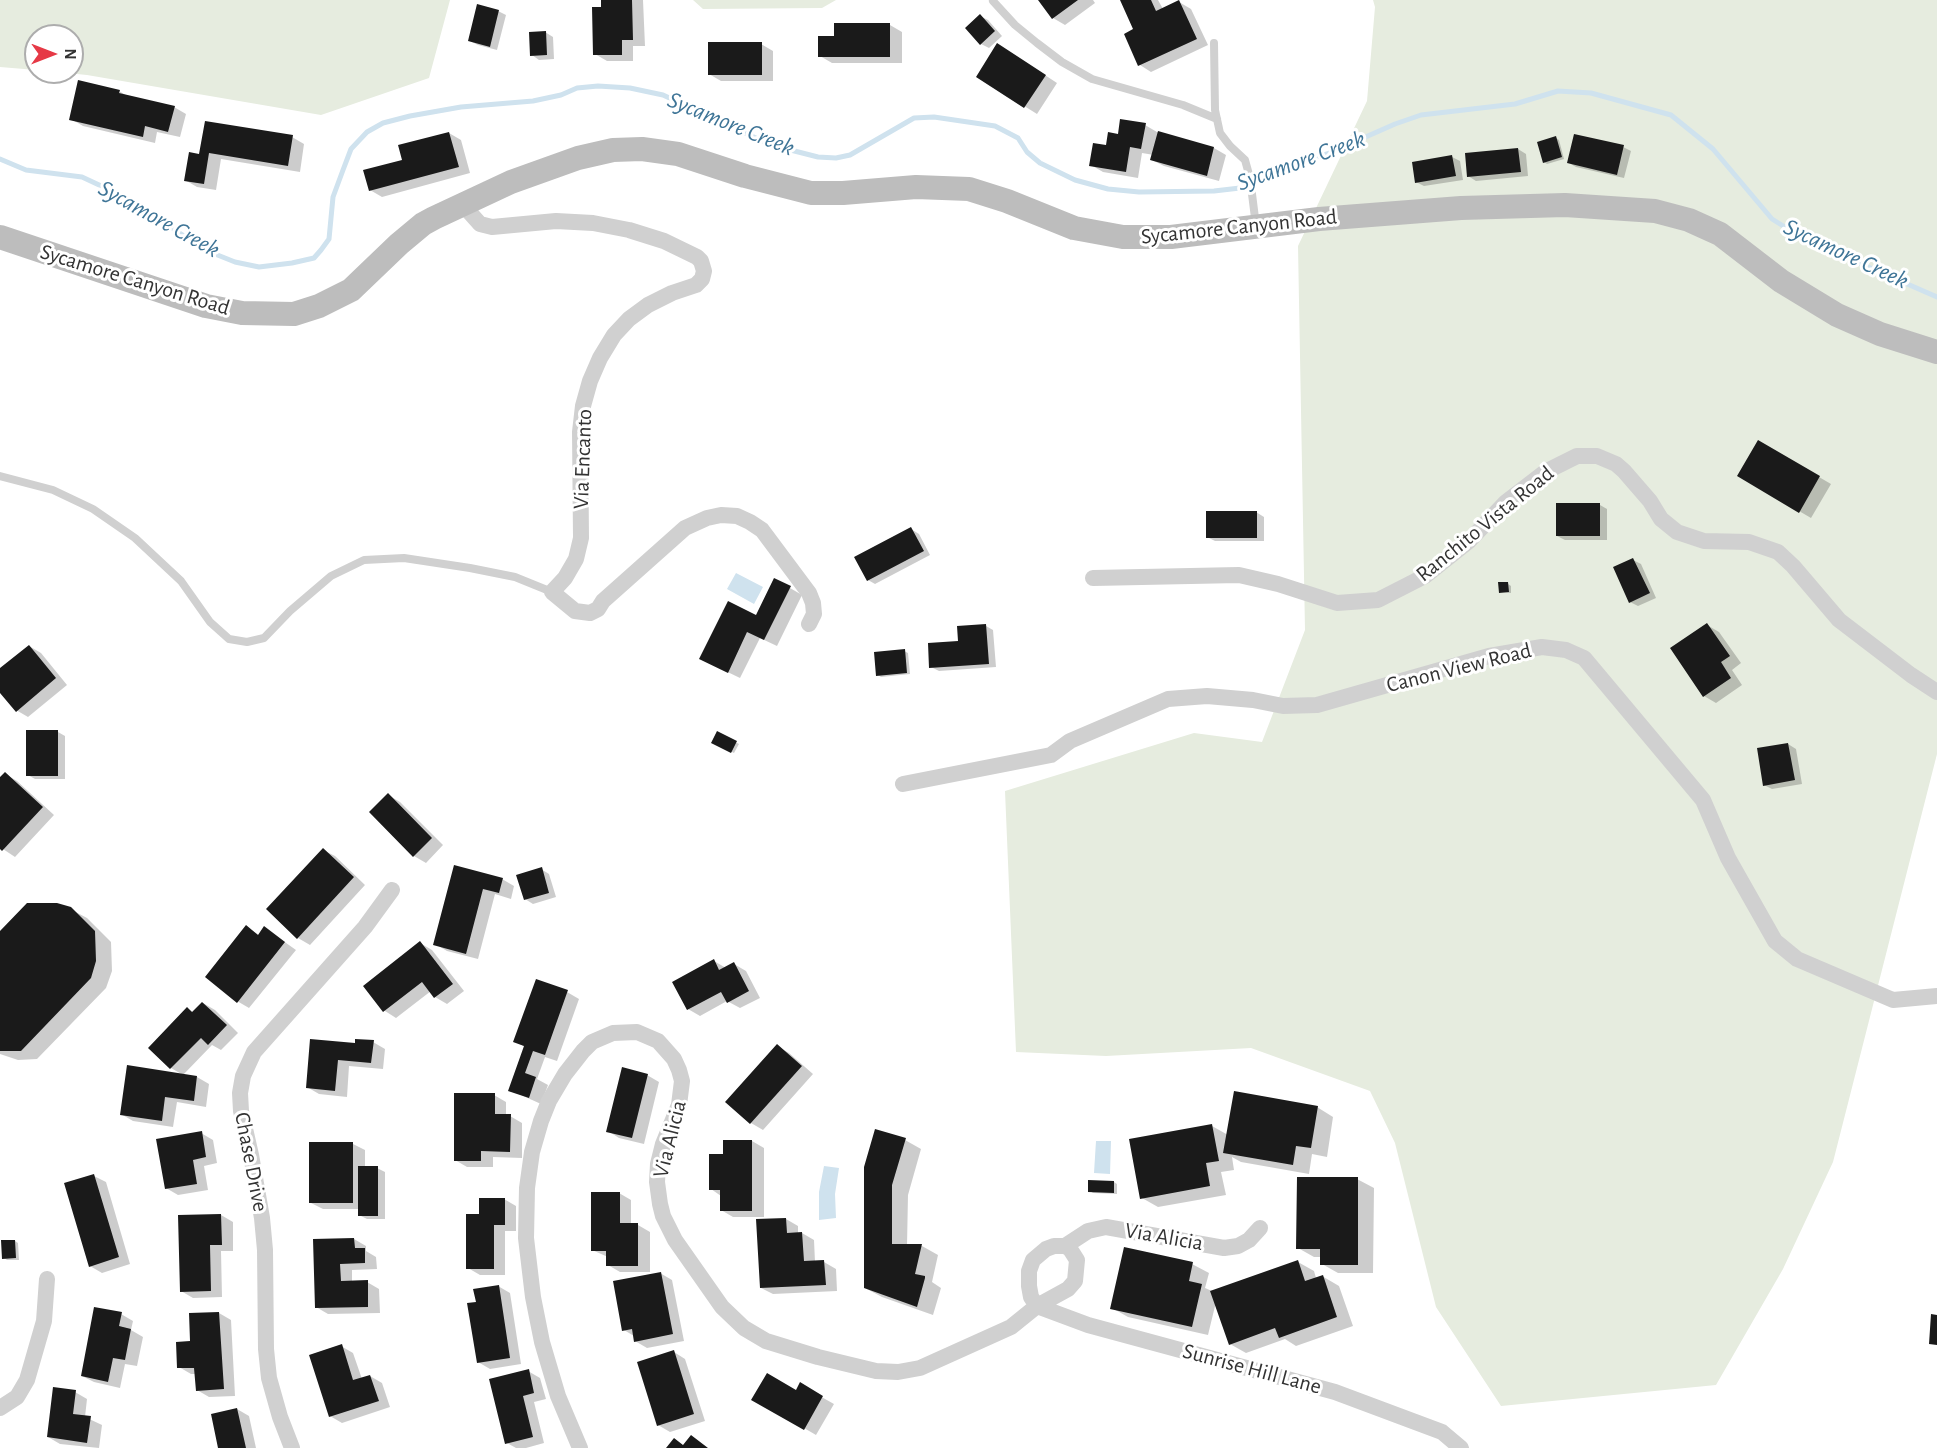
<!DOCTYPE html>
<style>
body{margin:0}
#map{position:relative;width:1937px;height:1448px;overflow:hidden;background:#fff;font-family:"Alegreya Sans",sans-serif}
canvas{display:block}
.north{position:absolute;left:24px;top:24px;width:60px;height:60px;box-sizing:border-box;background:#fff;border:2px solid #adadad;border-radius:50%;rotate:90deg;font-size:16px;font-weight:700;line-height:24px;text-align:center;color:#333}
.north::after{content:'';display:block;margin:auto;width:21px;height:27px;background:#e63946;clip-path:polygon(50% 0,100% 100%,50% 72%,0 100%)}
</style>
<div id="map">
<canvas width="1937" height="1448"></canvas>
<div class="north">N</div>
</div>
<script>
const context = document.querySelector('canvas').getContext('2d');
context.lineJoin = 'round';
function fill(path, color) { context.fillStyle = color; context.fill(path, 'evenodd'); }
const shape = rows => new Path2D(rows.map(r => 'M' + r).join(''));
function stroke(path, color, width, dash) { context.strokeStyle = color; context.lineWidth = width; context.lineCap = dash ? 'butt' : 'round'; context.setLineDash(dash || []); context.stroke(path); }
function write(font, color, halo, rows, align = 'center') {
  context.font = font + ' "Alegreya Sans",sans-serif'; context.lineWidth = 6; context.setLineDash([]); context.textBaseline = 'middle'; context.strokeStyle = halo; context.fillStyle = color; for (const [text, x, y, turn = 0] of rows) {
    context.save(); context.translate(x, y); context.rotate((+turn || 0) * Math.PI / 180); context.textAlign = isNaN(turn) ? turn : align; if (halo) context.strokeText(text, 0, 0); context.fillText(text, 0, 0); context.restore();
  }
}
const green = shape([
 [0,0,450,0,429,78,321,115,87,75,57,72,72,72,72,36,36,36,36,70,0,67],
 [693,0,836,0,822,8,703,9],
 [1373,0,1937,0,1937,754,1833,1162,1783,1269,1716,1385,1501,1406,1436,1307,1395,1143,1370,1091,1251,1048,1106,1056,1016,1052,1005,791,1194,733,1262,742,1305,630,1298,246,1367,101,1375,7]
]);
const water = shape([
 [736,573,763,587,754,604,727,589],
 [1096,1141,1111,1141,1110,1174,1094,1173],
 [824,1166,839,1168,835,1194,836,1218,819,1220,819,1192]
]);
const shadow = shape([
 [603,0,643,0,645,46,633,46,633,61,607,61,595,54],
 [1040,0,1093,0,1095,3,1065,25,1053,18],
 [1121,0,1158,0,1163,9,1179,2,1191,9,1208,45,1151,72,1140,65,1135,30],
 [498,11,506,15,497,50,478,45,470,41],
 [980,16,988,20,1002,36,989,48,981,44],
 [890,25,902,32,902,63,832,63,820,56,835,38],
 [545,32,553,37,554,59,539,60,532,55],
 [761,44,773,51,773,81,721,81,709,74],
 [1010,52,1057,83,1037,114,978,77],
 [119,91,129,97,174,107,186,114,180,137,157,132,155,143,83,126,71,119],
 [206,122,292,137,304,144,300,172,221,159,216,190,197,187,185,180,200,156],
 [1145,125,1157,132,1214,148,1226,155,1219,181,1164,166,1152,160,1154,155,1142,153,1138,178,1103,172,1091,165,1119,135],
 [449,133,461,140,470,173,382,197,370,190,404,161],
 [1556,138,1559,140,1564,159,1547,164,1544,162],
 [1623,147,1631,151,1624,178,1576,167,1569,163],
 [1518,149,1526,154,1528,176,1476,181,1468,176],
 [1452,157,1460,161,1463,180,1424,186,1416,182],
 [1759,442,1831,484,1811,518,1739,476],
 [1600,505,1607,509,1607,540,1565,540,1557,536],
 [1256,512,1264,517,1264,541,1215,541,1207,537],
 [911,529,919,534,930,555,875,584,868,580],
 [1633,560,1641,564,1656,598,1638,606,1630,602],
 [1508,584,1511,586,1511,593,1500,592],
 [790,588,802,595,777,646,760,638,740,678,713,665,757,617],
 [1707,625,1719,632,1741,663,1732,670,1742,685,1716,703,1704,696],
 [986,626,993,630,996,667,939,671,931,667,959,642],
 [29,646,41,653,67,685,28,717,16,710,0,690,0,670],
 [904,651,908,653,910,674,881,677,878,675],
 [58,732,65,736,65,779,35,779,28,775],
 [718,733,739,744,734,753,713,742],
 [1788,744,1796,749,1802,784,1772,789,1764,785],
 [5,774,17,781,54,815,15,857,0,847,0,779],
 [388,795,400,802,443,845,426,863,414,856],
 [323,850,335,856,365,885,310,945,298,938],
 [456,867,502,879,514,886,511,899,495,894,478,959,447,951,435,944],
 [541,869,549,874,556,897,533,904,525,899],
 [70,909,87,918,111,942,112,971,106,988,37,1059,18,1060,0,1054,0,934],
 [246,927,259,935,265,928,296,950,249,1008,237,1001],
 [420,943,432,950,464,991,447,1004,435,997,431,991,396,1018,385,1011,365,986],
 [714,961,726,968,734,964,746,971,760,998,740,1008,727,1001,700,1016,688,1009],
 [567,992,579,999,557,1061,545,1057,537,1079,548,1085,541,1104,510,1090,525,1047,515,1041],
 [203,1003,215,1010,238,1033,221,1050,212,1045,183,1075,197,1077,209,1084,206,1107,177,1102,173,1127,133,1121,121,1114,183,1075,171,1068,150,1048,188,1009,194,1013],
 [311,1041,356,1045,373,1042,385,1049,383,1069,349,1066,347,1097,319,1094,307,1087],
 [777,1046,789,1053,813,1074,763,1130,751,1123,727,1102],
 [647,1075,659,1082,644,1144,619,1138,608,1131],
 [494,1095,506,1102,506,1116,510,1116,522,1123,522,1158,493,1157,493,1167,467,1167,455,1160],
 [1317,1107,1333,1117,1327,1157,1312,1154,1309,1174,1241,1162,1232,1157,1234,1170,1221,1172,1226,1195,1158,1207,1142,1198,1212,1126,1228,1135],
 [201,1133,213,1140,217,1163,204,1166,208,1190,178,1195,166,1188],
 [905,1140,921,1149,908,1195,907,1246,922,1246,938,1255,932,1282,941,1288,933,1315,882,1297,865,1288,866,1167],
 [752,1141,764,1148,764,1217,733,1217,721,1210,721,1196,711,1189,724,1155],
 [353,1144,365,1150,365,1168,377,1168,385,1172,385,1219,367,1219,359,1215,359,1209,323,1209,311,1203],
 [94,1176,106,1182,130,1264,102,1273,90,1266],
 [1357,1179,1374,1188,1373,1273,1338,1273,1322,1264,1322,1257,1314,1257,1298,1248],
 [1114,1182,1117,1184,1117,1194,1093,1193,1090,1191],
 [619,1193,631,1200,631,1225,638,1225,650,1232,650,1272,620,1272,608,1265,608,1257,592,1250],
 [504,1199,516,1206,516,1231,505,1231,505,1275,480,1275,468,1268,480,1215],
 [221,1215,233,1222,233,1251,221,1251,222,1297,193,1298,181,1291],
 [786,1219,798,1226,798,1234,802,1233,814,1240,815,1262,824,1262,836,1269,837,1291,773,1294,761,1288],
 [354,1239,366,1246,366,1251,376,1257,377,1269,352,1270,352,1282,367,1282,379,1289,380,1313,328,1314,316,1307,315,1240],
 [15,1241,18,1243,19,1260,7,1260,4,1258],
 [1298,1262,1314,1271,1316,1278,1322,1276,1339,1286,1353,1326,1296,1346,1285,1339,1246,1353,1230,1344,1216,1302,1208,1335,1128,1317,1112,1308,1192,1264,1209,1273,1205,1288,1212,1291],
 [660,1273,672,1280,684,1341,647,1348,635,1341,634,1336,624,1330],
 [498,1286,510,1293,521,1364,490,1369,478,1362,477,1303],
 [219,1313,231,1320,235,1396,209,1397,197,1390,196,1374,191,1374,179,1367,192,1342,190,1315],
 [121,1314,133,1321,131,1330,143,1337,137,1366,125,1364,120,1388,94,1382,82,1376],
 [341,1346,353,1353,362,1379,370,1376,382,1383,390,1407,342,1423,330,1416],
 [674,1352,685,1359,705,1421,670,1432,658,1425],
 [528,1371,540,1378,546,1399,534,1402,544,1443,526,1448,516,1448,507,1443],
 [800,1385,834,1404,816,1435,754,1399,796,1392],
 [75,1392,87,1399,85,1417,102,1425,99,1448,60,1444,48,1437],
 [237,1409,249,1416,256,1448,219,1448]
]);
const stream = shape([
 [0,159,26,170,82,177,112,191,210,252,235,262,259,267,292,263,314,258,321,250,329,239,333,197,343,170,351,149,367,132,383,123,410,116,461,107,533,101,561,95,577,88,598,86,630,88,663,95,771,145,818,157,836,158,850,155,914,118,934,117,995,126,1018,138,1027,152,1040,163,1075,180,1108,189,1139,192,1214,191,1240,188,1256,183,1298,162,1327,154,1395,124,1421,115,1515,104,1558,91,1591,93,1671,115,1713,149,1772,219,1804,239,1937,297]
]);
const building = shape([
 [601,0,632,0,633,40,622,40,622,55,593,55,592,7,601,7],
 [1038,0,1078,0,1052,19],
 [1120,0,1151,0,1156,11,1179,0,1197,39,1138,66,1124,34,1133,29],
 [477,4,499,10,490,47,468,41],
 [980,14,995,31,980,45,965,28],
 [834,23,890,23,890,57,818,57,818,36,834,36],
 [546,31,547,55,530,56,529,32],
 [708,42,762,42,762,75,708,75],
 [997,43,1046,75,1024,108,976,77],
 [78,80,120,90,119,93,175,106,168,132,145,126,143,137,69,120],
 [1120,119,1146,123,1141,149,1130,147,1126,172,1089,166,1093,143,1106,145,1108,132,1118,134],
 [205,121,293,135,288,166,209,153,204,184,184,181,189,152,199,154],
 [1158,131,1214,147,1207,176,1150,160],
 [449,132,459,167,369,191,363,170,402,160,398,145],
 [1574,134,1624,145,1617,175,1567,163],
 [1556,136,1562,157,1543,163,1537,142],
 [1518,148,1521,172,1467,177,1465,153],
 [1452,155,1456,176,1415,183,1412,162],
 [1758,440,1820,476,1799,513,1737,476],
 [1556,503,1600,503,1600,536,1556,536],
 [1206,511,1257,511,1257,538,1206,538],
 [911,527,924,551,867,581,854,557],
 [1633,558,1650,593,1629,603,1613,567],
 [774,578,791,586,764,640,747,632,728,673,699,659,728,601,756,615],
 [1498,582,1508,582,1509,592,1499,593],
 [1707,623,1730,656,1721,662,1731,678,1703,697,1670,648],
 [986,624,989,664,929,668,928,643,958,641,957,626],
 [29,645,56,678,16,712,0,693,0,668],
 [905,649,907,673,876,676,874,652],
 [26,730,58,730,58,776,26,776],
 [717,731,737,741,731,753,711,743],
 [1788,743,1795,780,1763,786,1757,748],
 [5,772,43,807,2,851,0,849,0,777],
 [388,793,432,838,413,857,369,812],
 [323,848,354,877,297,939,266,909],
 [454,865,503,878,499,893,483,889,466,954,433,945],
 [542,867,549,893,524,900,516,875],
 [27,903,57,903,71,907,95,931,96,961,91,978,21,1051,0,1051,0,931],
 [246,925,258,935,264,926,285,942,237,1003,205,977],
 [420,941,453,984,434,998,422,982,383,1012,363,986],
 [714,959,719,970,734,962,749,991,727,1003,721,992,687,1010,672,982],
 [536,979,568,990,545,1055,533,1051,525,1073,536,1077,529,1098,508,1091,524,1046,513,1042],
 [202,1002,227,1025,208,1045,201,1038,170,1069,148,1048,187,1007,192,1012],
 [310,1039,355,1043,355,1039,374,1040,371,1063,338,1060,335,1091,306,1088],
 [777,1044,802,1066,750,1124,725,1102],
 [127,1065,197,1076,194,1101,165,1097,162,1121,120,1115],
 [622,1067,648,1074,632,1138,606,1132],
 [1234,1091,1318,1106,1311,1148,1296,1146,1293,1165,1223,1153],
 [454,1093,495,1093,495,1114,511,1114,510,1152,481,1151,481,1161,454,1161],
 [1212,1124,1219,1161,1206,1163,1210,1186,1140,1199,1129,1139],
 [875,1129,906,1138,892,1185,892,1244,922,1244,915,1274,925,1276,925,1278,917,1307,864,1288,864,1167],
 [202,1131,206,1157,193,1160,197,1184,165,1189,156,1139],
 [723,1140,752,1140,752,1211,720,1211,720,1190,709,1190,709,1154,723,1154],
 [309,1142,353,1142,353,1203,309,1203],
 [358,1166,378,1166,378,1216,358,1216],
 [94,1174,119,1257,89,1267,64,1183],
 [1297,1177,1358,1177,1358,1265,1320,1265,1320,1249,1296,1249],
 [1088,1180,1114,1181,1114,1193,1088,1192],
 [591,1192,620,1192,620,1223,638,1223,638,1266,606,1266,606,1251,591,1251],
 [479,1198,505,1198,505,1225,494,1225,494,1269,466,1269,466,1214,479,1214],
 [221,1214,222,1245,210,1245,211,1291,180,1292,178,1215],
 [786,1218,787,1233,802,1232,804,1261,824,1260,826,1285,760,1288,756,1219],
 [354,1238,355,1248,365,1248,365,1263,340,1264,341,1281,368,1280,368,1307,315,1308,313,1239],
 [1,1240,15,1240,16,1258,2,1259],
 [1124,1247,1193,1262,1189,1281,1202,1284,1192,1327,1110,1309],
 [1298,1260,1305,1281,1323,1275,1337,1317,1279,1338,1275,1328,1229,1345,1210,1291],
 [661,1272,673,1334,634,1342,632,1329,622,1331,613,1281],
 [499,1285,510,1358,477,1363,467,1303,476,1302,473,1289],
 [94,1307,122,1312,119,1326,131,1329,125,1360,113,1358,108,1382,81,1376],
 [219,1312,224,1389,196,1391,194,1368,177,1368,176,1342,190,1341,189,1313],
 [1931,1314,1937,1315,1937,1345,1929,1344],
 [342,1344,353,1380,370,1375,379,1401,329,1417,309,1355],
 [674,1350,694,1414,657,1426,637,1362],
 [529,1369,534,1393,523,1396,533,1437,505,1444,489,1379],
 [767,1373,796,1390,800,1382,823,1396,804,1430,751,1400],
 [53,1387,76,1390,73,1414,91,1416,87,1443,47,1437],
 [237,1408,246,1448,218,1448,211,1414],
 [691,1435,708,1448,666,1448,674,1438,683,1445]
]);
const service = shape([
 [993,1,1015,25,1037,43,1062,62,1092,79,1183,105,1217,119],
 [1214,43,1215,110,1220,133,1230,146,1245,160,1250,178,1256,226],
 [0,476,53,490,93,509,135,538,181,581,210,622,229,639,247,642,264,638,290,611,331,576,364,560,404,558,470,568,515,577,552,592]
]);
const minor = shape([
 [463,205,480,224,492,227,556,221,593,223,629,230,664,241,697,257,701,261,704,271,702,279,696,285,672,293,648,305,629,319,614,335,600,358,590,381,583,406,580,432,581,538,576,559,565,578,552,592,575,611,590,613,598,609,603,601,685,528,707,518,721,515,737,516,750,522,762,530,809,593,813,603,814,614,809,624],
 [1093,578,1239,575,1278,584,1337,603,1378,600,1425,576,1469,541,1506,502,1545,472,1577,456,1597,456,1616,464,1624,471,1650,501,1661,519,1677,532,1704,541,1749,542,1778,552,1793,566,1839,620,1911,675,1937,692],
 [903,784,1051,755,1070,741,1168,699,1207,696,1253,700,1283,706,1317,705,1489,656,1542,647,1566,650,1584,658,1703,800,1728,858,1775,941,1797,959,1893,1000,1937,996],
 [1065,1246,1088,1231,1106,1227,1224,1248,1238,1246,1249,1240,1260,1228],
 [1037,1306,1088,1325,1335,1392,1442,1432,1461,1448],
 [0,1408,17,1397,27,1380,44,1321,47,1279],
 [292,1448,280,1417,269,1378,266,1349,265,1250,262,1218,251,1155,241,1111,240,1093,243,1076,254,1052,365,927,392,890],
 [580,1448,558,1396,542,1342,533,1297,526,1238,527,1188,532,1152,541,1121,549,1101,565,1074,583,1051,592,1042,613,1033,637,1032,658,1041,674,1059,679,1070,682,1081,679,1105,663,1144,658,1164,657,1182,660,1204,663,1216,675,1240,722,1307,744,1328,766,1341,818,1357,876,1371,898,1372,920,1368,1011,1327,1037,1306,1068,1289,1075,1281,1077,1260,1070,1249,1065,1246,1054,1246,1046,1249,1033,1260,1029,1271,1029,1286,1031,1297,1037,1306]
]);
const secondary = shape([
 [0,237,206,306,242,313,294,314,319,306,351,290,399,244,423,224,434,218,511,182,578,158,613,150,642,149,678,154,745,176,811,193,843,193,916,187,969,189,1007,201,1074,228,1123,237,1171,237,1319,219,1461,208,1565,205,1655,211,1689,220,1720,234,1781,281,1837,315,1880,334,1937,352]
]);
const streetNames = [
 ["Sycamore Canyon Road",1239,227,-6],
 ["Sycamore Canyon Road",135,280,17],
 ["Via Encanto",583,459,-88],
 ["Ranchito Vista Road",1485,524,-39],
 ["Canon View Road",1459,668,-14],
 ["Via Alicia",670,1139,-76],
 ["Chase Drive",251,1162,79],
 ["Via Alicia",1164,1237,10],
 ["Sunrise Hill Lane",1252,1369,15]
];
const waterNames = [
 ["Sycamore Creek",731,124,22],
 ["Sycamore Creek",1301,161,-20],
 ["Sycamore Creek",159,219,29],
 ["Sycamore Creek",1846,254,25]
];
fill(green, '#e6ecdf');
fill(water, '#cfe2ee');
fill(shadow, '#0003');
stroke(stream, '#cfe2ee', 5);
fill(building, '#1a1a1a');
stroke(service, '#d0d0d0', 8);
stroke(minor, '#d0d0d0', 16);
stroke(secondary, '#bdbdbd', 24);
write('22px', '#333', '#fff', streetNames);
write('italic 24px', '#3f7597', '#fff', waterNames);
</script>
